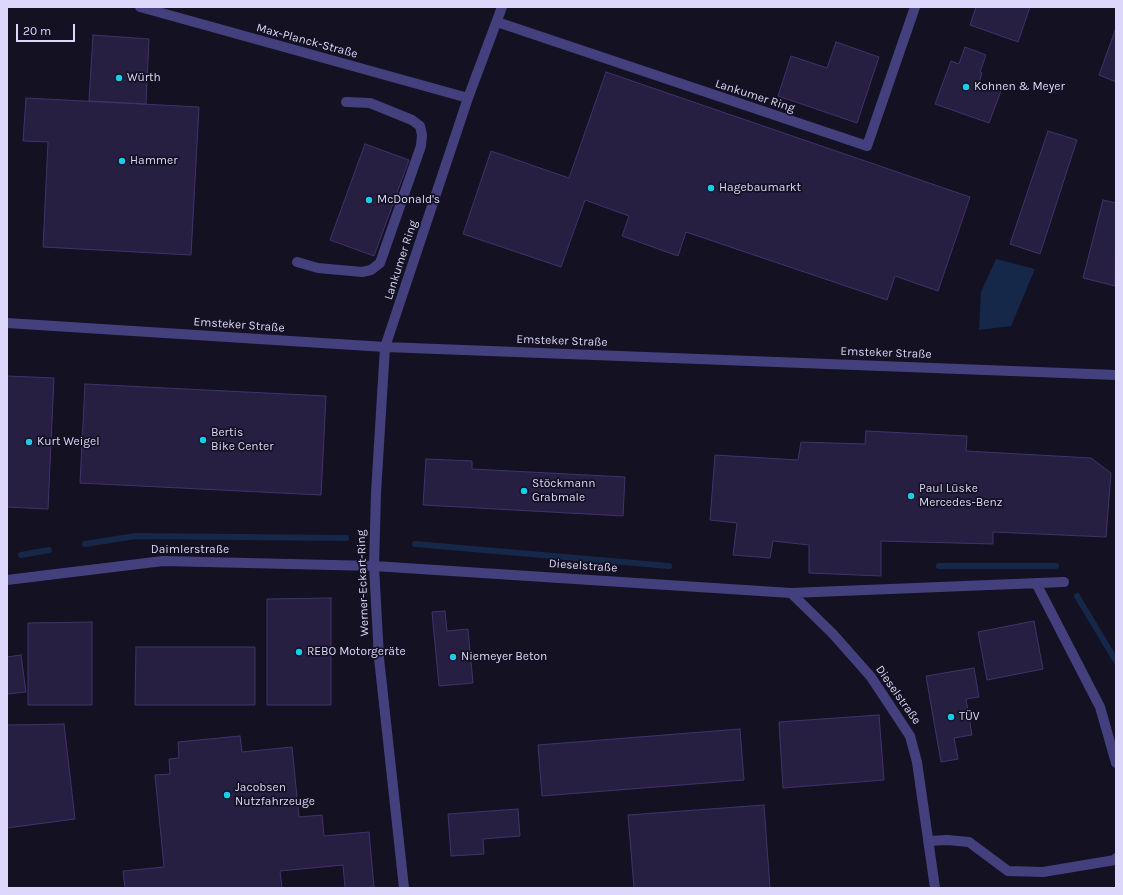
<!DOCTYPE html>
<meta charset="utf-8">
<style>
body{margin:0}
#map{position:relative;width:1123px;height:895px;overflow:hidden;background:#141123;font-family:Karla,sans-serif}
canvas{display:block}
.frame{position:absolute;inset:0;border:8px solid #dcd7fb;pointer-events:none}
.scale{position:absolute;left:16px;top:24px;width:59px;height:18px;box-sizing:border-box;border:2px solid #dcd7fb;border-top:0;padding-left:5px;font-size:12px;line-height:14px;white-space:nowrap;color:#dcd7fb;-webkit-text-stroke:3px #141123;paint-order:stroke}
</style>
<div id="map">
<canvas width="1123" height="895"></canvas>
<div class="frame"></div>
<div class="scale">20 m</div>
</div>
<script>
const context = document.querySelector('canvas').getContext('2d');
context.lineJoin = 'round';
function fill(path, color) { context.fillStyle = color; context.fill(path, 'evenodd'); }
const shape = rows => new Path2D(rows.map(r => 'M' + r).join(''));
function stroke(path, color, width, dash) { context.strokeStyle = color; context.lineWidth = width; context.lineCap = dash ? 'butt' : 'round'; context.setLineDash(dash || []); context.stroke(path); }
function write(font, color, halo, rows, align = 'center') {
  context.font = font + ' Karla,sans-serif'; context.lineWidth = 3.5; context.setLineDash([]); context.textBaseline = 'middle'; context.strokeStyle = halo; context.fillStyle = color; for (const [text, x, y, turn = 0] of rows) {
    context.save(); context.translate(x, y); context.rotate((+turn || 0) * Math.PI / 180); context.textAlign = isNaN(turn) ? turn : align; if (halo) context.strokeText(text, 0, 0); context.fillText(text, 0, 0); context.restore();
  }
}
const water = shape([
 [996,259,1035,269,1011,326,979,330,981,292]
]);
const stream = shape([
 [85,544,135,536,346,538],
 [415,544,669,566],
 [21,555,49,550],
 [939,566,1056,566],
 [1077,596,1116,661]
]);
const building = shape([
 [976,7,1030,7,1018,42,970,25,976,7],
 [1116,28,1116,82,1099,75,1116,28],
 [93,35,149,39,146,104,89,101,93,35],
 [836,42,879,57,857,123,778,96,791,56,827,68,836,42],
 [965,47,986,55,980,72,982,73,979,83,1001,91,989,123,935,104,951,61,959,64,965,47],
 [606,72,970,197,938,291,895,276,887,300,686,232,678,256,622,236,629,216,585,200,561,267,463,234,491,151,569,178,606,72],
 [26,98,199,107,191,255,43,247,48,142,23,141,26,98],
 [1048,131,1077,140,1040,254,1010,244,1048,131],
 [365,144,409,160,374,256,330,240,365,144],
 [1103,200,1116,203,1115,286,1083,278,1103,200],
 [7,376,54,378,48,509,7,507,7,376],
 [85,384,326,396,321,495,80,483,85,384],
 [866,431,967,436,966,451,1091,458,1111,473,1106,537,993,532,993,544,881,541,881,576,809,573,809,545,773,541,770,558,733,555,737,523,710,520,715,455,798,460,801,442,865,444,866,431],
 [426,459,472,461,472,469,625,477,623,516,423,505,426,459],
 [331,598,331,705,267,705,267,599,331,598],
 [445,611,447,631,468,629,473,683,439,686,432,612,445,611],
 [1034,621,1043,669,987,680,978,632,1034,621],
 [92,622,92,705,28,705,28,623,92,622],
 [136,647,255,647,255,705,135,705,136,647],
 [21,655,26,692,7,694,7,657,21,655],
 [974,668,979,697,966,699,972,735,954,738,958,759,941,762,926,676,974,668],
 [879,715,884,780,783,788,779,722,879,715],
 [64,724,75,819,7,828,7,725,64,724],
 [740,729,744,780,542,796,538,745,740,729],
 [240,736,242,752,292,747,299,817,322,815,324,836,369,832,374,887,345,888,343,865,280,871,282,888,125,888,123,871,164,867,155,775,170,774,169,759,179,758,178,742,240,736],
 [764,805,770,888,634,888,628,815,764,805],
 [518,809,520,836,483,839,484,854,451,856,448,814,518,809]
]);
const minor = shape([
 [140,7,468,98],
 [497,22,867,146,915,7],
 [297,262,318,268,362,272,371,270,380,263,421,146,422,135,420,126,412,120,370,103,346,102],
 [7,323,385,347,1116,375],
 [7,580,163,561,374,566,791,593,1064,582],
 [1036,583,1100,707,1116,763],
 [791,593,833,634,871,677,910,736,917,762,935,888],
 [928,841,947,840,969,842,1008,871,1043,872,1115,860,1116,858],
 [404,888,379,658,374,566,376,493,385,347,468,98,502,7]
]);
const markers = [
 [119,78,4,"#17cce7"],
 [966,87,4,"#17cce7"],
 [122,161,4,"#17cce7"],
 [711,188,4,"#17cce7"],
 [369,200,4,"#17cce7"],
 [203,440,4,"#17cce7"],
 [29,442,4,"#17cce7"],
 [524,491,4,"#17cce7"],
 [911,496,4,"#17cce7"],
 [299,652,4,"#17cce7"],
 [453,657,4,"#17cce7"],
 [951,717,4,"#17cce7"],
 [227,795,4,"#17cce7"]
];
const streetNames = [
 ["Max-Planck-Straße",307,41,15],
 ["Lankumer Ring",755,96,18],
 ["Lankumer Ring",401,260,-72],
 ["Emsteker Straße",239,325,4],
 ["Emsteker Straße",562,341,2],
 ["Emsteker Straße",886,353,2],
 ["Daimlerstraße",190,550],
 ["Dieselstraße",583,566,4],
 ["Werner-Eckart-Ring",363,583,-92],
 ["Dieselstraße",898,695,55]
];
const poiNames = [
 ["Würth",127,78],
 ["Kohnen & Meyer",974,87],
 ["Hammer",130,161],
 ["Hagebaumarkt",719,188],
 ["McDonald's",377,200],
 ["Bertis",211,433],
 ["Bike Center",211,447],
 ["Kurt Weigel",37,442],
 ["Stöckmann",532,484],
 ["Grabmale",532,498],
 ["Paul Lüske",919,489],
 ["Mercedes-Benz",919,503],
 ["REBO Motorgeräte",307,652],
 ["Niemeyer Beton",461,657],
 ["TÜV",959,717],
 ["Jacobsen",235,788],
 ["Nutzfahrzeuge",235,802]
];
fill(water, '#152849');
stroke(stream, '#152849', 6);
fill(building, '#271f42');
stroke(building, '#40336c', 1);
stroke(minor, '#44407e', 10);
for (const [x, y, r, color] of markers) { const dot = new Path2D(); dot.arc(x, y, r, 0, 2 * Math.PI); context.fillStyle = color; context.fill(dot); stroke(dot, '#141123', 1.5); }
write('12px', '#dcd7fb', '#141123', streetNames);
write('12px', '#dcd7fb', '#141123', poiNames, 'left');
</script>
